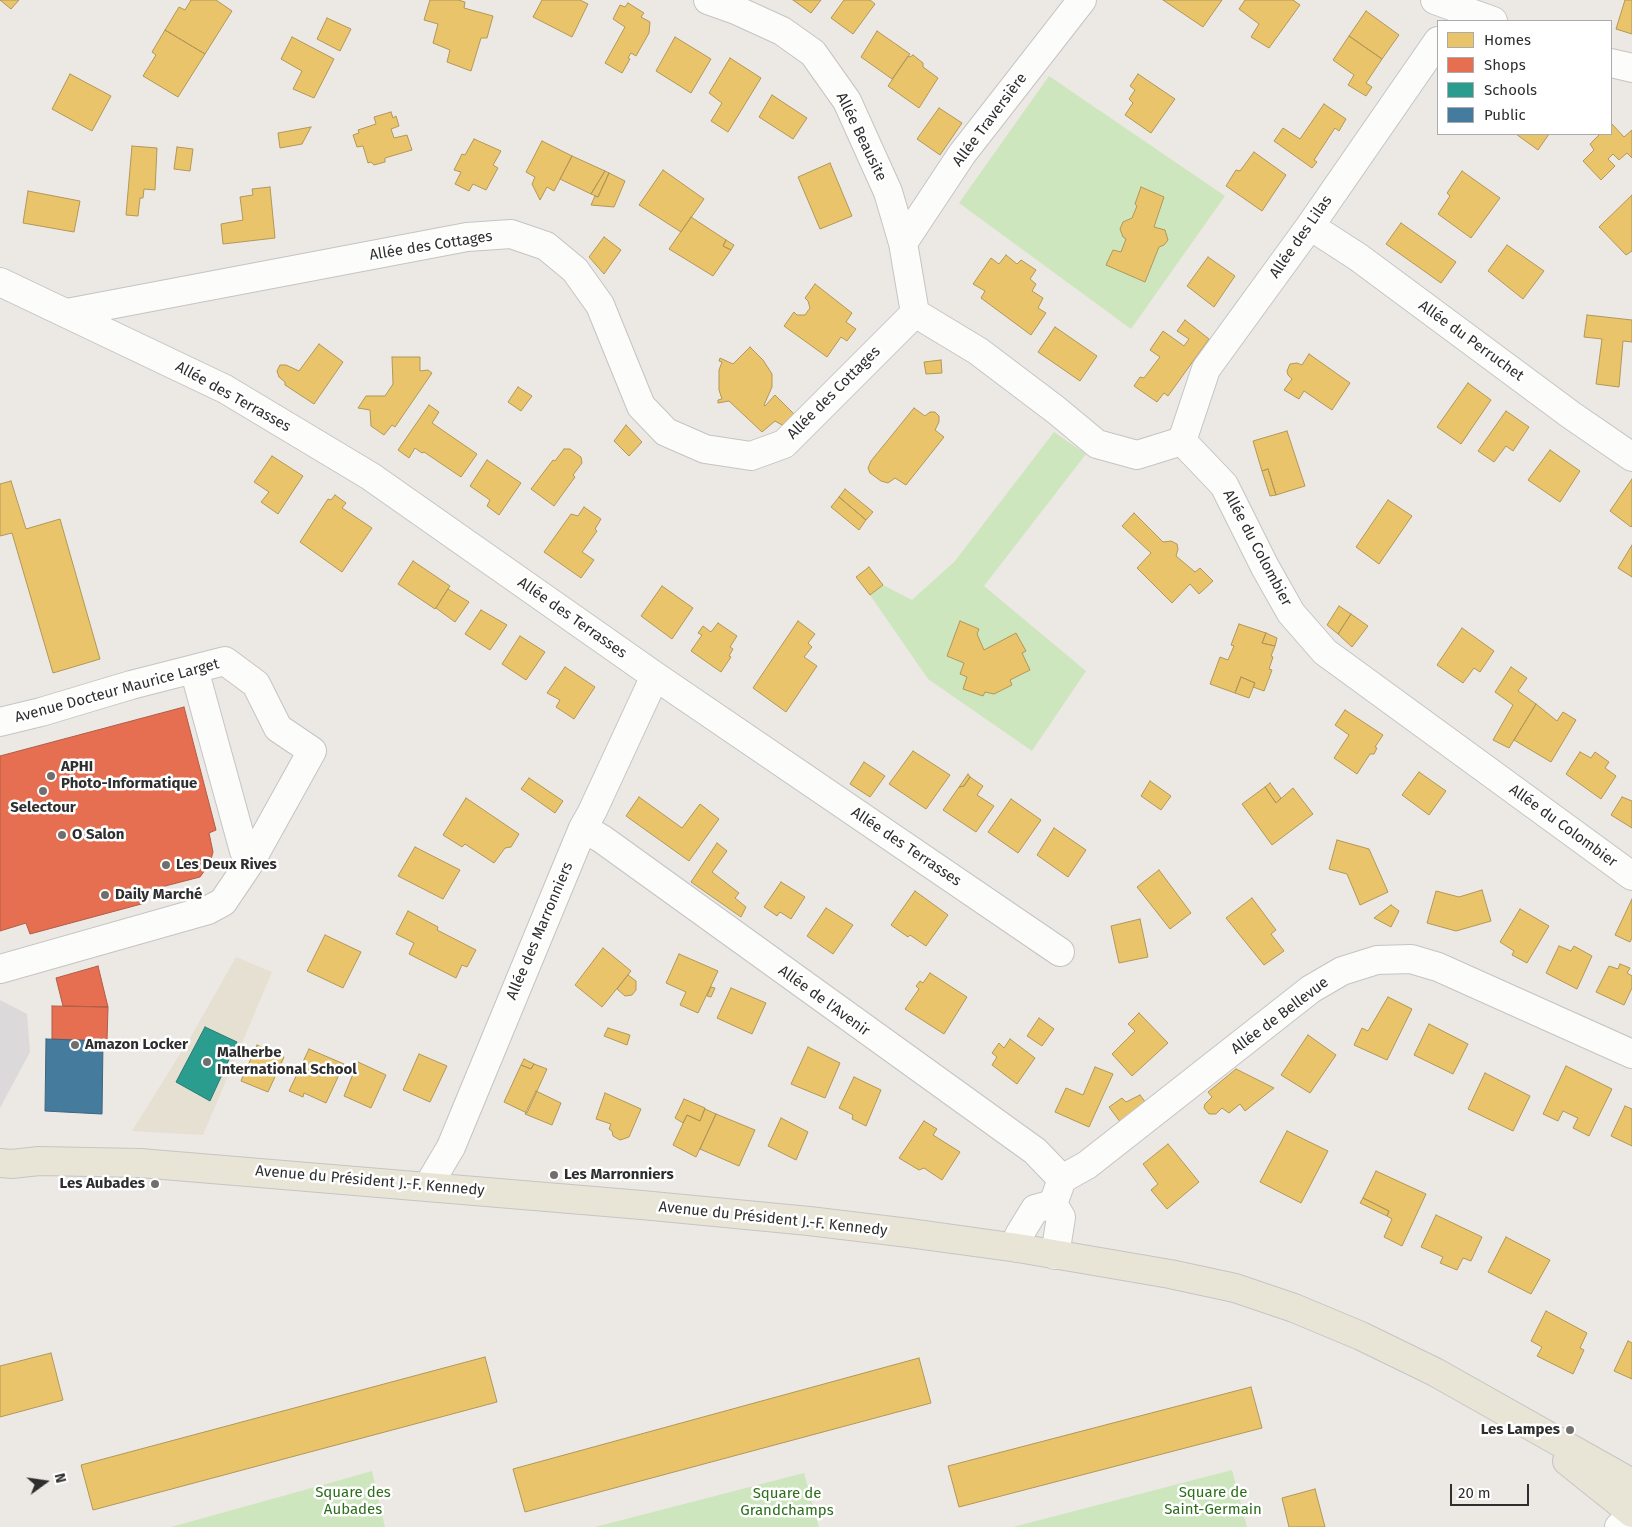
<!DOCTYPE html>
<html>
<head>
<meta charset="utf-8">
<style>
	body { margin:0 }
	#map { position:relative; width:1632px; height:1527px; overflow:hidden; background:#ece8e4; font-family:"Fira Sans",sans-serif }
	canvas { display:block }
	.legend { position:absolute; left:1437px; top:20px; width:175px; height:115px; box-sizing:border-box; background:#fff; border:1px solid #ababab; margin:0; padding:6px 9px; list-style:none; font-size:15px; color:#2e2e2e }
	.legend li { display:flex; align-items:center; gap:10px; height:25px }
	.legend b { width:25px; border:1px solid #ababab }
	.north { position:absolute; left:20px; top:1457px; width:50px; height:50px; -webkit-text-stroke:4px #fff; paint-order:stroke; rotate:76deg; font-size:14px; font-weight:700; line-height:20px; text-align:center; color:#2e2e2e }
	.north::after { content:''; display:block; margin:auto; width:18px; height:22px; background:#2e2e2e; clip-path:polygon(50% 0,100% 100%,50% 72%,0 100%) }
	.scale { position:absolute; left:1450px; top:1484px; width:79px; height:22px; box-sizing:border-box; border:2px solid #2e2e2e; border-top:0; padding-left:6px; font-size:15px; line-height:18px; white-space:nowrap; color:#2e2e2e; -webkit-text-stroke:4px #fff; paint-order:stroke }
</style>
</head>
<body>
<div id="map">
<canvas width="1632" height="1527"></canvas>
<ul class="legend">
<li><b style="height:14px;background:#e9c46a"></b>Homes</li>
<li><b style="height:14px;background:#e76f51"></b>Shops</li>
<li><b style="height:14px;background:#2a9d8f"></b>Schools</li>
<li><b style="height:14px;background:#457b9d"></b>Public</li>
</ul>
<div class="north">N</div>
<div class="scale">20 m</div>
</div>
<script>
const context = document.querySelector('canvas').getContext('2d');
context.lineJoin = 'round';
function fill(path, color) { context.fillStyle = color; context.fill(path, 'evenodd'); }
const toPath = rows => new Path2D(rows.map(r => 'M' + r).join(''));
function trace(path, color, width, dash) { context.strokeStyle = color; context.lineWidth = width; context.lineCap = dash ? 'butt' : 'round'; context.setLineDash(dash || []); context.stroke(path); }
function drawText(font, color, halo, rows, align = 'center') {
  context.font = font + ' "Fira Sans",sans-serif'; context.lineWidth = 5; context.setLineDash([]); context.textBaseline = 'middle'; context.strokeStyle = halo; context.fillStyle = color; for (const [text, x, y, turn = 0] of rows) {
    context.save(); context.translate(x, y); context.rotate((+turn || 0) * Math.PI / 180); context.textAlign = isNaN(turn) ? turn : align; if (halo) context.strokeText(text, 0, 0); context.fillText(text, 0, 0); context.restore();
  }
}
fill(toPath([
	[0,1000,27,1014,30,1052,0,1108]
]), '#dcd9db');
fill(toPath([
	[236,957,272,972,203,1135,132,1131,190,1038]
]), '#e6e0d3');
fill(toPath([
	[1049,76,1225,196,1131,329,959,203],
	[1054,432,1086,454,984,586,1086,671,1032,751,928,679,870,595,883,585,912,600,955,561],
	[1232,1470,1247,1527,1013,1527],
	[372,1471,385,1527,171,1527,344,1479],
	[804,1473,819,1527,595,1527]
]), '#cee6be');
const homes = toPath([
	[0,0,19,0,11,9,0,0],
	[191,0,216,0,232,11,205,54,165,30,179,7,185,10,191,0],
	[430,0,458,0,465,2,464,8,493,16,487,38,481,38,471,71,447,62,450,50,433,43,438,24,424,20,430,0],
	[542,0,580,0,588,4,572,37,533,17,542,0],
	[793,0,821,0,811,13,793,0],
	[844,0,870,0,875,4,853,34,831,18,844,0],
	[1163,0,1222,0,1203,27,1163,0],
	[1245,0,1293,0,1300,5,1269,48,1251,37,1259,24,1239,9,1245,0],
	[1625,0,1632,0,1632,34,1616,29,1625,0],
	[628,3,644,13,641,17,650,22,649,33,636,56,631,53,628,58,630,59,622,73,605,63,625,27,613,19,620,5,625,7,628,3],
	[1366,11,1399,35,1382,59,1349,36,1366,11],
	[327,18,351,29,340,51,317,39,327,18],
	[165,30,205,54,178,97,143,76,156,55,152,52,165,30],
	[877,31,910,54,892,79,861,57,877,31],
	[1349,36,1382,59,1366,83,1372,87,1366,96,1348,85,1354,75,1333,60,1349,36],
	[292,37,334,59,314,98,293,89,302,71,281,59,292,37],
	[675,37,711,59,691,93,656,71,675,37],
	[913,55,923,63,923,67,938,78,919,108,888,86,908,56,910,57,913,55],
	[730,58,761,78,728,132,711,121,722,103,709,93,730,58],
	[70,74,111,96,92,131,52,109,70,74],
	[1138,74,1175,99,1151,133,1125,115,1133,103,1129,99,1135,90,1130,86,1138,74],
	[772,95,807,118,793,139,759,117,772,95],
	[1324,104,1346,119,1339,131,1335,128,1314,160,1317,162,1312,168,1274,141,1283,128,1300,139,1324,104],
	[939,108,962,123,940,155,917,139,939,108],
	[391,112,393,118,396,116,399,126,391,129,394,138,407,135,412,150,385,158,385,162,374,165,371,162,368,163,363,146,357,147,353,135,359,133,358,130,376,124,374,117,391,112],
	[1611,123,1624,137,1632,130,1632,158,1627,153,1619,160,1613,154,1608,159,1615,166,1601,180,1583,161,1594,150,1590,144,1600,134,1611,134,1611,123],
	[311,127,302,144,280,148,278,133,311,127],
	[1516,134,1549,134,1538,150,1516,134],
	[474,139,501,151,493,165,498,168,486,190,473,184,469,191,455,184,461,172,454,170,462,154,465,155,474,139],
	[542,141,572,156,554,191,547,187,540,200,532,184,535,177,526,172,542,141],
	[132,146,157,148,155,190,144,189,143,198,140,198,138,216,126,215,132,146],
	[177,147,193,149,190,171,174,169,177,147],
	[1254,152,1286,175,1262,211,1226,186,1236,170,1240,171,1254,152],
	[572,156,605,171,591,194,560,179,572,156],
	[830,163,852,216,820,229,798,177,830,163],
	[663,170,704,199,681,232,639,205,663,170],
	[605,171,609,173,598,197,591,194,605,171],
	[1462,171,1500,198,1471,238,1438,214,1450,196,1447,193,1462,171],
	[609,173,625,181,614,207,591,205,595,196,598,197,609,173],
	[270,187,275,238,223,244,221,224,243,220,240,197,253,195,252,189,270,187],
	[1141,187,1164,197,1154,227,1165,230,1168,240,1164,245,1159,247,1145,282,1106,265,1113,250,1121,252,1126,239,1123,237,1120,229,1123,222,1132,218,1137,206,1135,204,1141,187],
	[28,191,80,201,74,232,23,223,28,191],
	[1632,195,1632,251,1626,255,1599,227,1632,195],
	[691,217,726,240,723,246,731,250,713,276,669,249,691,217],
	[1401,223,1456,262,1441,283,1386,244,1401,223],
	[604,237,621,250,604,274,589,257,604,237],
	[726,240,734,245,731,250,723,246,726,240],
	[1507,245,1544,271,1523,299,1488,271,1507,245],
	[1006,255,1017,264,1021,260,1036,270,1030,279,1036,284,1032,291,1043,298,1038,308,1046,313,1031,335,981,298,985,291,973,284,991,258,999,264,1006,255],
	[1208,257,1235,276,1214,307,1187,286,1208,257],
	[815,284,852,313,846,322,856,329,847,341,841,337,827,357,784,326,794,312,797,315,805,315,810,308,808,301,805,298,815,284],
	[1587,315,1632,320,1632,342,1623,341,1619,387,1596,384,1602,339,1584,337,1587,315],
	[1185,320,1209,339,1168,396,1164,393,1157,402,1134,386,1140,377,1144,378,1160,357,1150,350,1163,331,1184,346,1189,339,1177,331,1185,320],
	[1055,327,1097,356,1080,381,1038,352,1055,327],
	[319,344,343,362,314,404,285,385,285,382,279,377,277,371,280,365,286,365,299,371,319,344],
	[750,347,763,360,772,374,772,387,764,405,765,406,775,395,794,414,782,425,775,421,762,432,729,401,718,403,718,400,722,399,719,390,719,370,722,362,719,361,720,358,733,364,750,347],
	[1309,354,1350,383,1332,410,1304,391,1299,399,1284,390,1292,379,1288,375,1287,371,1290,364,1297,363,1302,365,1309,354],
	[392,357,420,357,420,371,428,370,432,373,395,427,392,425,384,435,371,426,370,410,358,408,366,396,385,396,393,384,392,357],
	[941,360,942,373,926,374,924,362,941,360],
	[1468,383,1491,400,1461,444,1437,427,1468,383],
	[518,387,532,396,521,411,508,402,518,387],
	[429,405,439,412,432,423,477,454,461,477,424,452,422,453,415,448,409,458,398,450,429,405],
	[914,408,925,416,930,412,935,412,939,416,939,422,935,430,944,437,906,485,895,478,888,483,881,481,870,473,868,468,871,461,914,408],
	[1506,411,1529,427,1513,451,1506,446,1494,462,1478,451,1506,411],
	[626,425,642,442,629,456,614,441,626,425],
	[1287,431,1305,486,1276,495,1268,469,1262,471,1253,441,1287,431],
	[564,449,570,449,581,457,582,463,573,475,575,477,554,506,531,489,553,460,555,461,564,449],
	[1550,450,1580,471,1560,502,1528,480,1550,450],
	[272,456,303,476,278,514,261,502,269,492,254,482,272,456],
	[487,460,521,483,499,515,487,506,490,500,470,486,487,460],
	[1268,469,1276,495,1270,496,1262,471,1268,469],
	[1632,479,1632,526,1631,527,1610,511,1632,479],
	[11,481,26,529,60,519,100,659,53,673,12,533,0,536,0,484,11,481],
	[845,489,873,512,866,520,839,497,845,489],
	[335,495,346,503,342,508,372,528,342,572,300,542,328,499,331,500,335,495],
	[839,497,866,520,859,530,831,507,839,497],
	[1388,500,1412,516,1379,564,1356,547,1388,500],
	[584,507,601,519,595,529,597,531,582,552,594,560,581,578,544,552,571,514,578,516,584,507],
	[1134,513,1163,542,1171,541,1177,544,1178,549,1176,556,1195,572,1200,568,1213,581,1199,594,1190,584,1172,603,1137,568,1151,553,1122,526,1134,513],
	[1632,545,1632,577,1618,568,1632,545],
	[413,561,450,586,435,609,398,584,413,561],
	[869,567,883,585,870,595,856,577,869,567],
	[662,586,693,608,672,639,641,616,662,586],
	[448,589,469,602,455,622,436,608,448,589],
	[1339,606,1351,614,1338,634,1327,625,1339,606],
	[481,610,507,625,490,650,465,634,481,610],
	[1351,614,1368,626,1352,647,1338,634,1351,614],
	[798,621,815,634,808,643,812,647,804,657,817,666,786,712,753,688,798,621],
	[960,621,979,629,977,634,984,650,1016,633,1026,651,1022,653,1030,670,1010,680,1012,685,994,694,985,692,983,696,963,689,967,677,960,674,964,663,947,656,960,621],
	[718,623,737,636,730,647,733,649,729,656,731,657,721,672,691,651,702,635,698,633,703,626,711,632,718,623],
	[1239,624,1266,633,1262,643,1275,646,1271,656,1273,657,1269,669,1272,670,1264,691,1253,687,1255,683,1241,677,1235,693,1210,684,1220,657,1228,660,1234,646,1231,645,1239,624],
	[1462,628,1494,651,1480,672,1474,668,1463,683,1437,665,1462,628],
	[1266,633,1277,638,1275,646,1262,643,1266,633],
	[520,636,545,652,526,680,502,664,520,636],
	[565,667,595,687,574,719,556,707,560,700,547,693,565,667],
	[1511,667,1527,678,1518,691,1536,704,1509,748,1493,740,1513,705,1495,692,1511,667],
	[1241,677,1255,683,1249,698,1235,693,1241,677],
	[1536,704,1557,721,1563,712,1576,720,1551,762,1514,740,1536,704],
	[1345,710,1383,735,1375,747,1377,748,1374,754,1370,754,1357,774,1334,758,1349,735,1335,725,1345,710],
	[913,751,950,775,926,809,889,784,913,751],
	[1580,752,1591,758,1595,752,1609,762,1605,768,1616,776,1601,799,1566,774,1580,752],
	[864,762,885,776,870,797,850,784,864,762],
	[1419,772,1446,791,1429,815,1402,795,1419,772],
	[968,774,970,777,964,786,959,787,968,774],
	[970,777,983,786,977,795,994,806,976,832,943,810,959,787,964,786,970,777],
	[529,778,563,801,555,813,521,789,529,778],
	[1150,781,1171,796,1161,810,1141,796,1150,781],
	[1270,783,1281,798,1276,803,1265,787,1270,783],
	[1265,787,1276,803,1293,788,1313,814,1272,845,1242,804,1265,787],
	[639,797,682,828,700,804,719,819,689,861,626,816,639,797],
	[1622,797,1632,801,1632,828,1611,815,1622,797],
	[466,798,519,834,511,847,505,848,494,863,465,844,462,847,443,835,466,798],
	[1011,799,1041,820,1018,853,988,832,1011,799],
	[1054,828,1086,850,1068,877,1037,855,1054,828],
	[1337,840,1369,849,1388,892,1360,905,1347,874,1329,869,1337,840],
	[717,843,727,851,712,872,739,893,735,898,746,907,741,917,691,882,717,843],
	[415,847,460,870,443,899,398,876,415,847],
	[1159,870,1191,913,1170,929,1137,887,1159,870],
	[781,882,805,897,791,919,780,912,777,916,764,907,781,882],
	[1482,890,1491,921,1456,931,1427,923,1436,891,1459,897,1482,890],
	[915,891,948,915,926,946,910,935,908,937,891,925,915,891],
	[1252,898,1276,930,1271,934,1284,951,1264,965,1226,918,1252,898],
	[1632,899,1632,938,1630,942,1615,935,1632,899],
	[1391,905,1399,911,1391,927,1374,918,1391,905],
	[826,908,853,925,833,954,807,936,826,908],
	[1520,909,1549,926,1527,963,1512,955,1514,951,1500,942,1520,909],
	[408,911,438,927,437,930,476,950,467,967,462,965,456,978,409,954,414,943,396,934,408,911],
	[1140,919,1148,957,1119,963,1111,926,1140,919],
	[325,935,361,952,343,988,307,971,325,935],
	[1559,946,1571,951,1574,946,1592,956,1577,989,1546,973,1559,946],
	[603,948,631,971,602,1007,575,985,603,948],
	[679,954,718,971,698,1013,680,1005,686,992,666,983,679,954],
	[1620,964,1630,968,1627,973,1632,976,1632,988,1624,1005,1596,992,1609,966,1618,969,1620,964],
	[930,973,967,997,944,1034,905,1009,919,989,916,986,920,981,923,983,930,973],
	[628,975,636,981,636,990,632,995,625,996,617,989,628,975],
	[711,987,715,988,711,997,707,996,711,987],
	[731,988,766,1003,752,1034,717,1018,731,988],
	[1388,997,1412,1009,1387,1060,1354,1045,1362,1028,1368,1031,1388,997],
	[1139,1013,1168,1043,1132,1076,1112,1054,1135,1031,1128,1024,1139,1013],
	[1039,1018,1054,1029,1042,1046,1027,1036,1039,1018],
	[1429,1024,1468,1044,1453,1074,1414,1055,1429,1024],
	[608,1028,630,1035,627,1045,604,1036,608,1028],
	[1308,1035,1336,1055,1310,1093,1281,1075,1308,1035],
	[1010,1039,1035,1058,1017,1084,992,1065,997,1057,992,1053,999,1043,1004,1048,1010,1039],
	[257,1045,284,1057,268,1092,241,1081,257,1045],
	[808,1047,840,1063,825,1098,791,1084,808,1047],
	[309,1049,344,1064,326,1103,304,1093,303,1097,289,1091,309,1049],
	[419,1054,447,1066,430,1102,403,1090,419,1054],
	[524,1059,534,1064,531,1069,521,1065,524,1059],
	[358,1062,386,1075,371,1108,344,1096,358,1062],
	[534,1064,547,1069,527,1113,504,1102,521,1065,531,1069,534,1064],
	[1566,1066,1612,1089,1589,1136,1573,1128,1578,1118,1563,1111,1558,1121,1543,1114,1566,1066],
	[1095,1067,1113,1074,1089,1127,1055,1112,1066,1088,1083,1095,1095,1067],
	[1236,1069,1274,1088,1245,1111,1240,1104,1229,1113,1222,1108,1216,1114,1209,1114,1204,1108,1205,1104,1212,1097,1208,1092,1236,1069],
	[1485,1073,1530,1096,1513,1131,1468,1109,1485,1073],
	[854,1077,881,1090,866,1126,852,1119,853,1115,839,1108,854,1077],
	[536,1091,561,1103,552,1125,525,1114,536,1091],
	[605,1093,641,1109,629,1137,620,1140,613,1136,612,1131,609,1129,611,1124,596,1119,605,1093],
	[1140,1095,1146,1103,1121,1123,1109,1107,1122,1098,1126,1102,1140,1095],
	[684,1099,705,1108,700,1121,687,1115,683,1123,675,1118,684,1099],
	[1625,1106,1632,1109,1632,1146,1611,1136,1625,1106],
	[705,1109,716,1114,696,1157,673,1145,687,1115,700,1121,705,1109],
	[716,1114,755,1130,739,1166,700,1149,716,1114],
	[781,1118,808,1132,796,1160,768,1146,781,1118],
	[924,1121,937,1129,933,1135,960,1152,942,1180,924,1168,919,1170,899,1158,924,1121],
	[1287,1131,1328,1151,1301,1203,1260,1182,1287,1131],
	[1168,1144,1199,1182,1167,1209,1151,1190,1158,1184,1143,1164,1168,1144],
	[1376,1171,1426,1194,1402,1246,1384,1237,1392,1219,1387,1216,1389,1211,1363,1198,1376,1171],
	[1363,1198,1389,1211,1387,1216,1360,1203,1363,1198],
	[1436,1215,1482,1237,1471,1261,1463,1258,1457,1270,1440,1263,1443,1257,1421,1247,1436,1215],
	[1506,1237,1550,1260,1531,1294,1488,1272,1506,1237],
	[1546,1311,1587,1333,1580,1348,1584,1350,1573,1374,1537,1356,1542,1347,1531,1341,1546,1311],
	[1628,1341,1632,1343,1632,1379,1614,1371,1628,1341],
	[51,1353,63,1400,0,1417,0,1366,51,1353],
	[485,1357,497,1402,93,1510,81,1465,485,1357],
	[919,1358,931,1403,525,1512,513,1469,919,1358],
	[1251,1387,1262,1428,959,1507,948,1466,1251,1387],
	[1315,1489,1325,1527,1289,1527,1282,1498,1315,1489]
]);
fill(homes, '#e9c46a');
trace(homes, '#b19758', 1);
const shops = toPath([
	[184,707,216,830,209,833,213,852,210,863,200,877,142,892,145,903,30,934,26,923,0,931,0,756,184,707],
	[98,966,108,1007,63,1006,56,978,98,966],
	[52,1006,108,1007,107,1041,52,1039,52,1006]
]);
fill(shops, '#e76f51');
trace(shops, '#b05c46', 1);
const schools = toPath([
	[205,1027,237,1042,210,1101,176,1082,205,1027]
]);
fill(schools, '#2a9d8f');
trace(schools, '#2b7c72', 1);
const public = toPath([
	[46,1039,103,1041,102,1114,45,1111,46,1039]
]);
fill(public, '#457b9d');
trace(public, '#3e647c', 1);
const minor = toPath([
	[708,0,736,10,782,31,813,53,847,101,888,192,903,243,915,313],
	[1435,0,1493,21],
	[1611,63,1632,68],
	[1310,226,1358,257,1571,415,1632,457],
	[903,243,962,154,1082,0],
	[0,282,225,389,370,476,655,676,1060,952],
	[67,313,467,237,511,234,546,246,575,270,600,305,641,406,666,432,705,449,751,456,784,444,915,313],
	[915,313,978,351,1056,410,1097,444,1137,455,1182,441,1224,485,1265,567,1291,613,1325,652,1632,876],
	[1182,441,1206,369,1310,226,1438,41],
	[194,669,244,851,252,859],
	[0,722,41,712,131,685,225,661,256,684,278,728,312,751,252,859,223,902,208,910,0,969],
	[583,828,602,839,1035,1151,1062,1179],
	[428,1186,451,1147,583,828,592,812,655,676],
	[1053,1204,1062,1179,1087,1165,1311,989,1342,971,1377,960,1411,959,1438,967,1632,1054],
	[1018,1248,1019,1235,1035,1209,1053,1204,1061,1217,1055,1255],
	[1619,1527,1632,1513]
]);
const major = toPath([
	[0,1163,12,1164,39,1161,140,1163,642,1205,809,1221,909,1233,1018,1248,1170,1274,1235,1288,1294,1308,1361,1336,1435,1372,1632,1483],
	[1567,1461,1632,1513]
]);
trace(minor, '#c5c4c5', 30);
trace(major, '#c6c5c4', 30);
trace(minor, '#fcfcfb', 28);
trace(major, '#e8e4d6', 28);
for (const [x, y, r, color] of [
	[51,776,5,"#706f6e"],
	[43,791,5,"#706f6e"],
	[62,835,5,"#706f6e"],
	[166,865,5,"#706f6e"],
	[105,895,5,"#706f6e"],
	[75,1045,5,"#706f6e"],
	[207,1062,5,"#706f6e"],
	[554,1175,5,"#706f6e"],
	[155,1184,5,"#706f6e"],
	[1570,1430,5,"#706f6e"]
]) { const dot = new Path2D(); dot.arc(x, y, r, 0, 2 * Math.PI); context.fillStyle = color; context.fill(dot); trace(dot, '#fff', 2); }
drawText('15px', '#2e2e2e', '#fff', [
	["Allée Traversière",990,120,-53],
	["Allée Beausite",861,137,64],
	["Allée des Lilas",1301,237,-55],
	["Allée des Cottages",431,246,-9],
	["Allée du Perruchet",1471,341,36],
	["Allée des Cottages",834,393,-45],
	["Allée des Terrasses",233,397,29],
	["Allée du Colombier",1257,548,62],
	["Allée des Terrasses",572,618,35],
	["Avenue Docteur Maurice Larget",117,691,-15],
	["Allée du Colombier",1563,826,36],
	["Allée des Terrasses",906,847,34],
	["Allée des Marronniers",540,931,-67],
	["Allée de l'Avenir",824,1001,36],
	["Allée de Bellevue",1280,1016,-37],
	["Avenue du Président J.-F. Kennedy",370,1181,5],
	["Avenue du Président J.-F. Kennedy",773,1219,6]
]);
drawText('bold 15px', '#2e2e2e', '#fff', [
	["APHI",61,767],
	["Photo-Informatique",61,784],
	["Selectour",43,808,"center"],
	["O Salon",72,835],
	["Les Deux Rives",176,865],
	["Daily Marché",115,895],
	["Amazon Locker",85,1045],
	["Malherbe",217,1053],
	["International School",217,1070],
	["Les Marronniers",564,1175],
	["Les Aubades",145,1184,"right"],
	["Les Lampes",1560,1430,"right"]
], 'left');
drawText('15px', '#2c6e1b', '#fff', [
	["Square des",353,1493],
	["Aubades",353,1510],
	["Square de",1213,1493],
	["Saint-Germain",1213,1510],
	["Square de",787,1494],
	["Grandchamps",787,1511]
]);
</script>
</body>
</html>
